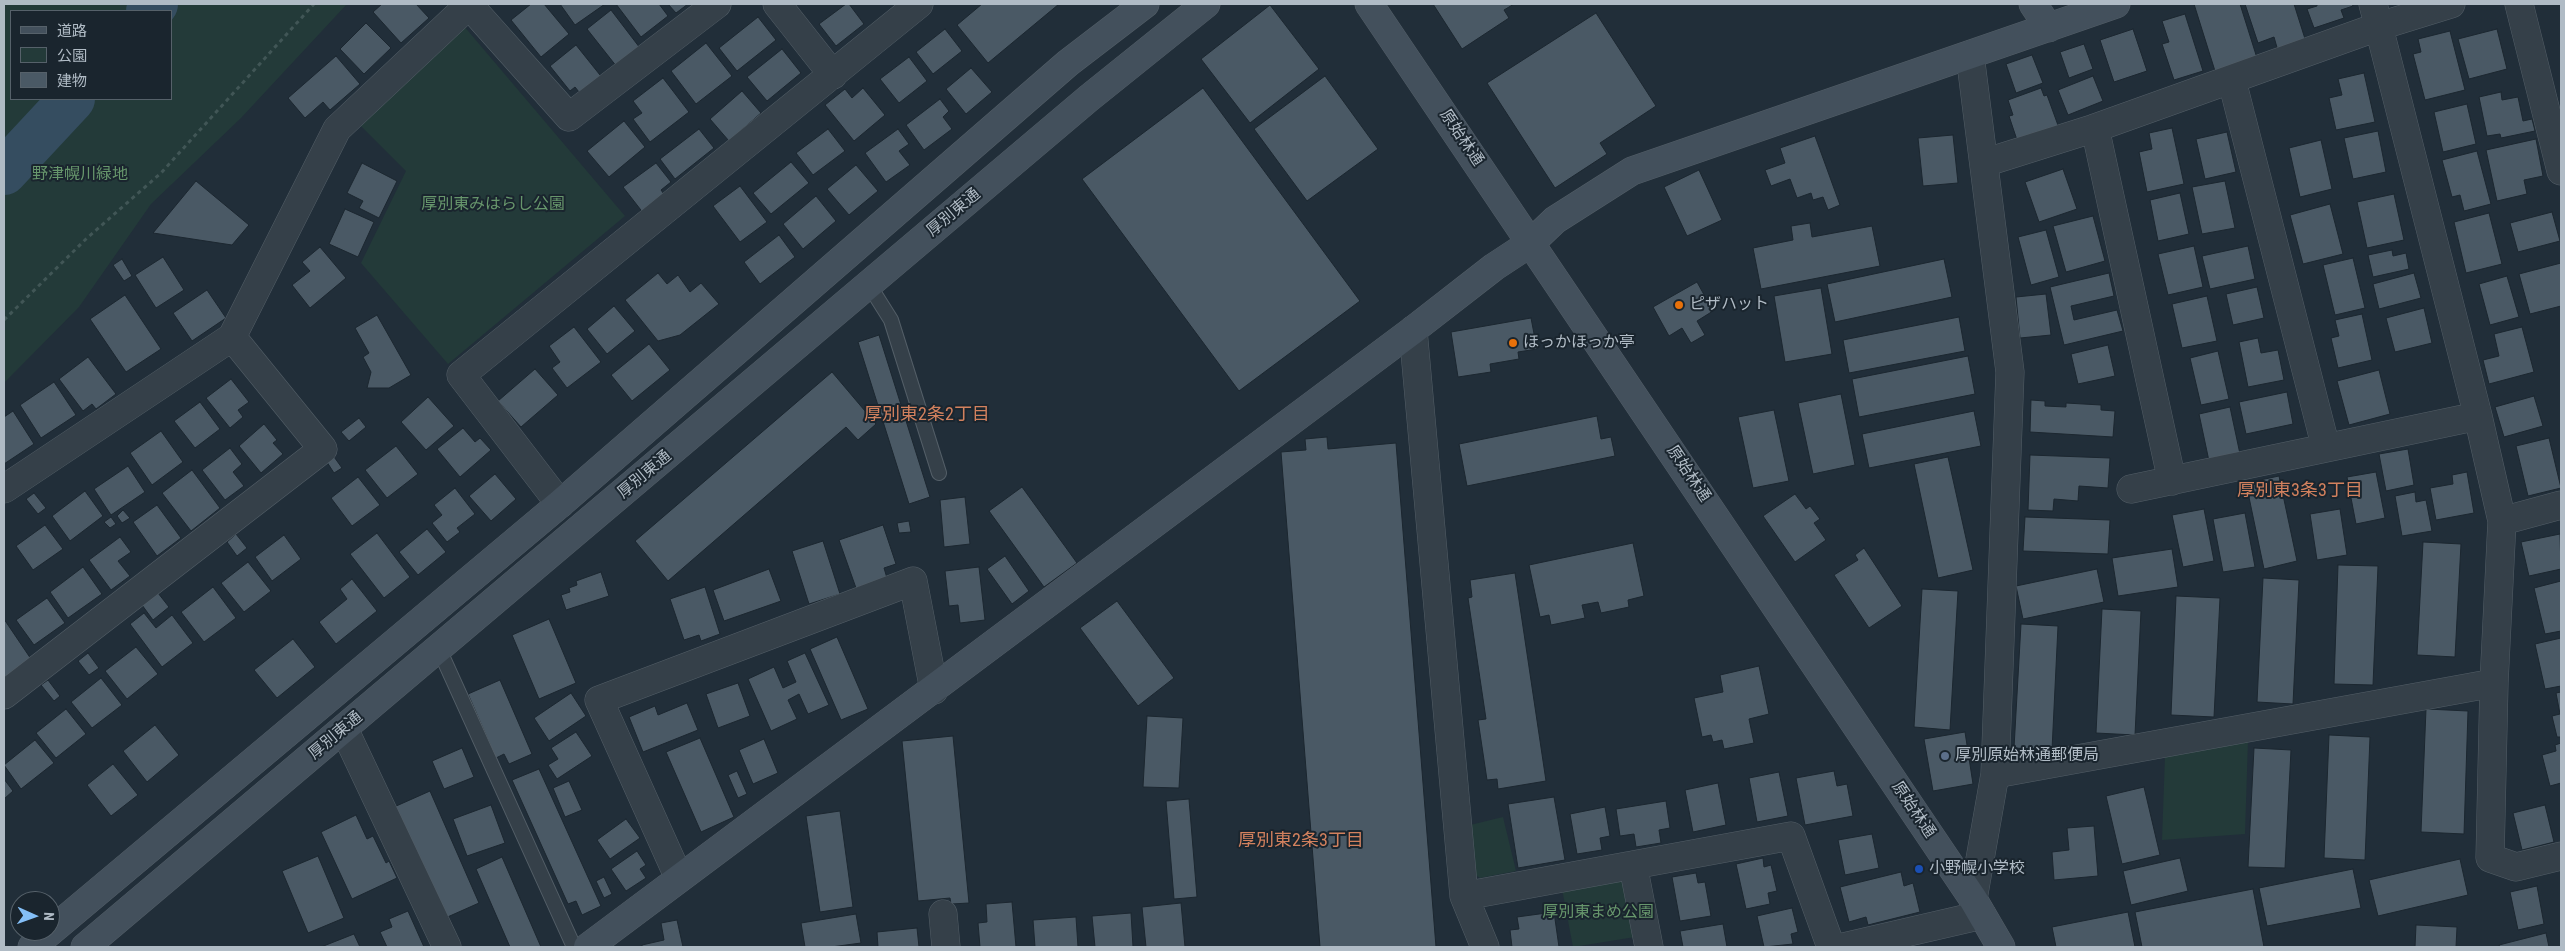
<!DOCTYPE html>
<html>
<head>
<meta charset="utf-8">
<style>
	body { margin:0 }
	#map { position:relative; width:2565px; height:951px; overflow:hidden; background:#212e39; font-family:"Roboto Condensed","Noto Sans JP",sans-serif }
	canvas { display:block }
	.frame { position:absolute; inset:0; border:5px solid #b0bbc5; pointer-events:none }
	.legend { position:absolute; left:10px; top:10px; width:162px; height:90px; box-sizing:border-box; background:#1a252e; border:1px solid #56616a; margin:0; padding:6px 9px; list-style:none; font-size:15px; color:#b0bbc5 }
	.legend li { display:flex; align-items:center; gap:10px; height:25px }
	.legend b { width:25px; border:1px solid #56616a }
	.north { position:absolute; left:10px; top:891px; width:50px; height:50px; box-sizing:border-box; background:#1a252e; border:1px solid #56616a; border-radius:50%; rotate:92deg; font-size:14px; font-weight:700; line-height:20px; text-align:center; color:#b0bbc5 }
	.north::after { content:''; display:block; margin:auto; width:18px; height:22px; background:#84bff7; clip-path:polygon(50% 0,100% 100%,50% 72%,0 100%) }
</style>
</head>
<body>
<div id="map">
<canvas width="2565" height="951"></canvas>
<div class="frame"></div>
<ul class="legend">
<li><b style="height:6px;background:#43505c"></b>道路</li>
<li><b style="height:14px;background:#233a39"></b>公園</li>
<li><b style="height:14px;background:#4a5965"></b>建物</li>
</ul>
<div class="north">N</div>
</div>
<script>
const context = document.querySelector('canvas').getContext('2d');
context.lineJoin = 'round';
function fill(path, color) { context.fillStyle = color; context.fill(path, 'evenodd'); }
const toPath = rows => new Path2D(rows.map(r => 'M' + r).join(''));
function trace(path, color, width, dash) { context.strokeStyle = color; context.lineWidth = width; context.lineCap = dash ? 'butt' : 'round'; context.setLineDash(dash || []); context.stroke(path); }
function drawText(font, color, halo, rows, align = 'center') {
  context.font = font + ' "Roboto Condensed","Noto Sans JP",sans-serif'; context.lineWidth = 4; context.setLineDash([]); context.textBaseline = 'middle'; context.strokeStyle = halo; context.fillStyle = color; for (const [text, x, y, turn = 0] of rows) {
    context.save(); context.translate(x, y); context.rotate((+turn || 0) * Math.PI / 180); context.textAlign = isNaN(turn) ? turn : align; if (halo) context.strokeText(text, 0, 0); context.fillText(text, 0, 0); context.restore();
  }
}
fill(toPath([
	[4,4,347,4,241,118,151,204,79,307,4,383],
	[11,11,171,11,171,99,11,99],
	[463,25,625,216,448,364,361,263,406,171,356,121],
	[2248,740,2245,834,2162,840,2165,756],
	[1503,817,1516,871,1480,878,1470,871,1466,826],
	[1626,878,1635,937,1573,947,1562,889]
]), '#233a39');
trace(toPath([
	[149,11,155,4],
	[4,172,72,99]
]), '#354d60', 46);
const building = toPath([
	[382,4,416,4,429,18,401,43,373,12,382,4],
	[531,4,544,4,569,34,541,57,511,20,531,4],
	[560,4,605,4,575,25,560,4],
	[616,4,659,4,668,16,641,37,616,4],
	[668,4,688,4,676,13,668,4],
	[846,4,849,4,864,24,836,46,819,24,846,4],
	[982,4,1059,4,988,63,957,25,982,4],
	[1433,4,1514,4,1504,10,1509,18,1462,49,1433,4],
	[2194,4,2240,4,2257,58,2215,71,2194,4],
	[2245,4,2294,4,2306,42,2278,51,2274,37,2258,43,2245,4],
	[2317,4,2352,4,2353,6,2341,10,2344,18,2314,28,2307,9,2317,6,2317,4],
	[1270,5,1319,69,1250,123,1201,59,1270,5],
	[611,10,640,48,617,67,587,29,611,10],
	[1596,13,1656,106,1600,143,1607,154,1555,188,1487,83,1596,13],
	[2185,14,2203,71,2174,80,2162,44,2169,42,2162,21,2185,14],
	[758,17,776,40,737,71,719,48,758,17],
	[366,23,391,48,364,74,340,49,366,23],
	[945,29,962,51,933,74,916,52,945,29],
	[2133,29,2147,71,2114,82,2100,40,2133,29],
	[2497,29,2507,69,2469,79,2458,39,2497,29],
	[2450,31,2465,90,2425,100,2413,54,2421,52,2418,39,2450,31],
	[706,43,732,76,696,104,671,71,706,43],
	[2084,44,2093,69,2069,78,2060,52,2084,44],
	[576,45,604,80,583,97,575,87,570,91,550,66,576,45],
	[782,49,801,73,767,101,747,77,782,49],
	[2032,55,2043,83,2016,93,2006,64,2032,55],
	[336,56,360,84,330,110,323,102,305,118,288,98,336,56],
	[909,57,927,81,899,103,880,79,909,57],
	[971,68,992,92,966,114,946,89,971,68],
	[2364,73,2375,122,2336,130,2329,98,2342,95,2338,79,2364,73],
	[1325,76,1378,149,1307,201,1254,129,1325,76],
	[2093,76,2103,101,2068,115,2058,90,2093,76],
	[663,78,689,112,650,142,633,119,642,113,633,101,663,78],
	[863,88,885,115,854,141,825,105,845,89,852,98,863,88],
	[1203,88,1360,301,1239,391,1082,179,1203,88],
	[2041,88,2044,96,2047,95,2059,128,2018,143,2009,116,2013,115,2008,100,2041,88],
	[742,91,761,113,729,141,710,119,742,91],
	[2501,92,2502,100,2518,97,2523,121,2532,119,2535,131,2501,138,2500,134,2487,136,2479,97,2501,92],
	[940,99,949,111,943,117,952,129,924,150,906,125,940,99],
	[2467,104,2476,144,2443,152,2434,112,2467,104],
	[624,121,645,147,609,177,587,151,624,121],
	[2172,128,2184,184,2147,192,2139,152,2152,149,2149,133,2172,128],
	[699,129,714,148,675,179,660,159,699,129],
	[828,129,845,151,813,175,796,153,828,129],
	[898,129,909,144,899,151,910,165,886,182,865,153,898,129],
	[2378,131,2386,172,2353,179,2344,138,2378,131],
	[2227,132,2236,172,2205,179,2196,139,2227,132],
	[1953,135,1958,183,1923,186,1918,138,1953,135],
	[1815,136,1840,205,1828,210,1823,197,1813,200,1811,193,1797,198,1790,179,1771,186,1765,170,1785,163,1780,148,1815,136],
	[2536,139,2543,176,2524,180,2527,194,2497,201,2486,150,2536,139],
	[2321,140,2332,189,2300,197,2289,148,2321,140],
	[2477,151,2491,204,2464,211,2460,195,2452,197,2442,160,2477,151],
	[791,162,809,183,771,214,753,193,791,162],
	[362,163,397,181,379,218,359,208,363,201,347,193,362,163],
	[656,163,671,182,661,190,666,197,644,214,623,187,656,163],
	[856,165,878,191,849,215,827,189,856,165],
	[2063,169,2077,209,2039,222,2025,182,2063,169],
	[1699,170,1722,220,1687,236,1664,187,1699,170],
	[196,181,249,225,232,245,153,233,196,181],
	[2225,181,2235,228,2202,234,2192,187,2225,181],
	[740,186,767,222,740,242,713,206,740,186],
	[2180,193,2189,234,2158,241,2150,200,2180,193],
	[2394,194,2404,240,2367,248,2357,202,2394,194],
	[816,196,836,221,803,249,783,224,816,196],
	[2330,204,2343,254,2303,264,2290,215,2330,204],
	[345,209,374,222,358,257,329,244,345,209],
	[2552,212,2560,241,2518,252,2510,223,2552,212],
	[2489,213,2502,264,2466,273,2454,222,2489,213],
	[2093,216,2105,261,2066,272,2053,226,2093,216],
	[1810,223,1812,237,1872,226,1880,266,1761,289,1753,248,1793,240,1791,226,1810,223],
	[2046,230,2059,277,2031,285,2018,237,2046,230],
	[779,235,795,257,760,284,744,262,779,235],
	[2194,246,2203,287,2168,295,2158,254,2194,246],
	[2248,246,2255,279,2210,289,2202,256,2248,246],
	[320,247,346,278,310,308,292,285,310,271,302,262,320,247],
	[2392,250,2393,256,2406,253,2409,269,2373,277,2368,255,2392,250],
	[163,257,184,290,156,308,135,275,163,257],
	[2353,258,2365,308,2335,315,2323,265,2353,258],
	[122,259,132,276,124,281,113,265,122,259],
	[1944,259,1952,297,1835,322,1827,284,1944,259],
	[2561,263,2561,306,2530,314,2519,274,2561,263],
	[658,273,667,284,678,275,690,292,701,283,719,304,680,335,658,341,625,300,658,273],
	[2109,273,2114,296,2071,306,2074,320,2117,310,2123,331,2064,345,2050,287,2109,273],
	[2414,273,2421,298,2379,309,2373,284,2414,273],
	[2507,276,2519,317,2490,325,2479,284,2507,276],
	[1697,282,1713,311,1697,321,1705,335,1691,343,1682,328,1669,336,1653,307,1697,282],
	[2257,287,2264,318,2233,325,2226,294,2257,287],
	[1821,288,1832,354,1785,362,1774,296,1821,288],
	[207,290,226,318,192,341,173,313,207,290],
	[2046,294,2051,335,2020,338,2016,297,2046,294],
	[125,295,161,349,126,372,90,319,125,295],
	[2207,296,2217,341,2182,348,2172,304,2207,296],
	[614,306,635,331,607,354,587,329,614,306],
	[2424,308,2432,343,2395,352,2386,318,2424,308],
	[2362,314,2372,360,2338,368,2331,338,2339,336,2335,320,2362,314],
	[377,315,411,375,389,388,367,388,371,372,363,357,369,353,355,328,377,315],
	[1959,317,1965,351,1849,373,1843,340,1959,317],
	[1531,318,1537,349,1518,352,1519,359,1490,364,1491,372,1458,377,1451,332,1531,318],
	[574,327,601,362,567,388,552,368,560,362,549,346,574,327],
	[2522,327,2534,372,2489,384,2483,360,2499,356,2494,334,2522,327],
	[879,335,930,497,909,504,858,342,879,335],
	[2258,338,2261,353,2278,350,2284,380,2248,387,2239,342,2258,338],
	[649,344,670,370,632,401,611,375,649,344],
	[2108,345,2115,376,2078,384,2071,354,2108,345],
	[2218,351,2229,399,2201,405,2190,358,2218,351],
	[1968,356,1975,394,1859,417,1852,379,1968,356],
	[88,357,116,394,96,409,92,404,83,411,59,379,88,357],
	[535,369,558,395,521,427,498,401,535,369],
	[2379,370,2390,414,2349,425,2337,381,2379,370],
	[832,372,876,424,858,440,846,427,668,581,635,541,832,372],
	[231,379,249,402,238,410,243,417,230,428,206,398,231,379],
	[54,382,76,415,41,438,20,405,54,382],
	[2287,392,2293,424,2246,434,2239,402,2287,392],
	[1841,394,1855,465,1813,474,1798,403,1841,394],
	[2534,396,2543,426,2504,437,2495,407,2534,396],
	[428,397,454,426,426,450,401,422,428,397],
	[2031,400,2045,401,2045,406,2066,407,2066,403,2101,405,2101,410,2115,411,2113,437,2030,432,2031,400],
	[200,402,220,429,195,448,174,421,200,402],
	[2230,407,2240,454,2209,461,2199,414,2230,407],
	[1774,410,1789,481,1753,488,1738,417,1774,410],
	[13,411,34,444,4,464,4,417,13,411],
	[1974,411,1981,446,1869,468,1862,434,1974,411],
	[1597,416,1601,439,1611,437,1615,456,1467,486,1459,444,1597,416],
	[359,418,366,427,349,441,341,432,359,418],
	[264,424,277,440,273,443,283,454,261,473,239,446,264,424],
	[463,428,475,442,480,438,491,450,460,477,437,449,463,428],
	[161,431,183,462,152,485,130,453,161,431],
	[1327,437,1328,449,1396,443,1436,947,1320,947,1281,452,1306,450,1305,439,1327,437],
	[2549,438,2561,488,2528,496,2516,446,2549,438],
	[396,446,418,474,387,498,365,470,396,446],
	[230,448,242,464,233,472,244,486,225,500,202,470,230,448],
	[2408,449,2414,485,2386,491,2379,454,2408,449],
	[332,454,342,468,334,473,325,459,332,454],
	[2030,455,2110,458,2108,488,2079,486,2078,501,2054,499,2053,511,2028,510,2030,455],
	[1948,457,1973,570,1938,578,1914,464,1948,457],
	[128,466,145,492,111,515,94,489,128,466],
	[192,470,220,508,191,531,162,493,192,470],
	[2376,472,2385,518,2356,524,2347,477,2376,472],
	[2467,472,2474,513,2436,520,2430,488,2453,484,2452,475,2467,472],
	[495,474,516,499,491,521,469,496,495,474],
	[2279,476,2297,561,2264,569,2246,483,2279,476],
	[358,477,380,505,352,526,331,498,358,477],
	[1022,487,1077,563,1044,587,989,511,1022,487],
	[455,488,475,514,457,528,460,532,447,542,432,523,442,515,434,505,455,488],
	[85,491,103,516,70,541,52,516,85,491],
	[2415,492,2416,502,2426,500,2432,531,2402,536,2395,496,2415,492],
	[34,493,46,508,38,514,26,499,34,493],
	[1795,494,1806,509,1810,506,1820,519,1814,523,1826,540,1795,562,1763,516,1795,494],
	[965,497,970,544,944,547,940,500,965,497],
	[157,505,181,538,157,556,133,522,157,505],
	[2204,509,2214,561,2183,567,2172,515,2204,509],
	[2340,509,2347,555,2317,560,2310,514,2340,509],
	[123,510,130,518,122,523,117,516,123,510],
	[2245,513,2255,567,2223,572,2213,519,2245,513],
	[111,517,116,524,110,528,104,522,111,517],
	[2025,517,2110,520,2108,554,2023,551,2025,517],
	[909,521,911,532,899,533,897,523,909,521],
	[45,525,63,549,33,570,16,546,45,525],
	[883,525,896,564,884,568,887,578,856,588,839,540,883,525],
	[427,529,446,552,418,575,399,552,427,529],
	[377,533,410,577,384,598,350,554,377,533],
	[236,534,247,548,237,556,227,542,236,534],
	[2560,534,2561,569,2529,576,2521,542,2560,534],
	[284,535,301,559,272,581,255,557,284,535],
	[120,537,131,552,118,561,130,576,111,590,89,560,120,537],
	[823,541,840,594,809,604,792,551,823,541],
	[2423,542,2461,544,2455,657,2417,655,2423,542],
	[1633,543,1644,596,1628,600,1629,607,1601,613,1598,602,1582,605,1585,618,1551,625,1549,615,1540,617,1529,565,1633,543],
	[1864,548,1902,606,1869,628,1834,575,1858,560,1855,555,1864,548],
	[2172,549,2178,587,2118,596,2112,558,2172,549],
	[1005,556,1029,591,1012,604,987,569,1005,556],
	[248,562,271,591,244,612,221,583,248,562],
	[2338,565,2378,566,2373,685,2334,684,2338,565],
	[83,567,102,594,68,618,50,592,83,567],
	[979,567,985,620,960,623,958,605,949,606,945,571,979,567],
	[769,569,781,601,724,621,713,590,769,569],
	[2097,569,2104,602,2023,619,2016,586,2097,569],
	[601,572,609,596,566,610,561,595,570,592,569,588,577,585,576,581,601,572],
	[1515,573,1546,781,1498,789,1497,779,1487,780,1478,720,1486,719,1468,598,1472,597,1470,580,1515,573],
	[2263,578,2299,580,2293,704,2257,702,2263,578],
	[352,579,377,611,336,644,319,622,347,599,340,589,352,579],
	[2561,581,2561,631,2545,634,2534,588,2561,581],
	[213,587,236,618,204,642,181,612,213,587],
	[705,587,720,634,701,641,699,635,684,640,670,599,705,587],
	[1922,589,1958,591,1950,730,1914,727,1922,589],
	[158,593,169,607,153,620,142,605,158,593],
	[2176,596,2220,598,2214,717,2171,715,2176,596],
	[47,598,65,623,34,645,16,620,47,598],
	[1117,601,1174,678,1138,706,1080,628,1117,601],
	[2102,609,2141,611,2135,735,2096,733,2102,609],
	[144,613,156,628,172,615,193,643,162,667,130,624,144,613],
	[4,619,31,659,4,679,4,619],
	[549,619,576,683,539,699,512,635,549,619],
	[2021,624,2058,626,2052,750,2014,748,2021,624],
	[837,637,868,709,841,720,810,649,837,637],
	[2561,638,2561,686,2545,689,2535,644,2561,638],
	[293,639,315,667,277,698,254,670,293,639],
	[136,647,158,674,127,699,105,671,136,647],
	[88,653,99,668,89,675,78,661,88,653],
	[805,653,829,705,808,714,799,694,788,700,797,719,771,731,748,679,774,667,783,688,796,682,787,661,805,653],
	[1759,666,1769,714,1749,719,1754,743,1724,749,1722,740,1713,742,1711,735,1702,737,1694,698,1723,692,1720,675,1759,666],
	[101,678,122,705,92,728,71,702,101,678],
	[48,680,60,696,54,701,41,685,48,680],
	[500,680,532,754,509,764,504,754,496,758,468,694,500,680],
	[738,683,750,716,718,728,706,694,738,683],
	[2561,692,2561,737,2557,737,2552,716,2560,714,2556,693,2561,692],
	[571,693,586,716,549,741,534,718,571,693],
	[687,703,698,730,643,752,629,717,655,706,658,715,687,703],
	[66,709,86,734,56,758,36,733,66,709],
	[2426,709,2468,711,2464,834,2421,832,2426,709],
	[1147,716,1183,718,1179,788,1143,787,1147,716],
	[155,725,179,755,147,782,123,751,155,725],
	[576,732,592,756,557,779,548,765,558,759,551,748,576,732],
	[1965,732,1973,784,1933,791,1924,739,1965,732],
	[2329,735,2370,737,2365,860,2324,858,2329,735],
	[953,736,969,903,951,904,950,898,918,901,902,741,953,736],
	[700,738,734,817,701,832,666,752,700,738],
	[764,739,778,773,753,784,739,750,764,739],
	[35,740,54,763,21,789,4,765,35,740],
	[2561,743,2561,783,2550,786,2542,755,2556,751,2555,745,2561,743],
	[462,748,474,777,444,789,432,761,462,748],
	[2254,748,2291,750,2285,868,2248,867,2254,748],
	[113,764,138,795,111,816,87,785,113,764],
	[539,769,601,906,582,915,576,901,568,904,512,780,539,769],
	[737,771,747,794,738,798,728,775,737,771],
	[1834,771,1837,786,1847,784,1853,816,1805,825,1796,778,1834,771],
	[1779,772,1788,816,1757,822,1749,778,1779,772],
	[4,779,13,791,4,799,4,779],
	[569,781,582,810,565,817,553,788,569,781],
	[1718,783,1726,825,1693,832,1685,790,1718,783],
	[2144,787,2160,855,2122,864,2106,796,2144,787],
	[430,791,479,903,443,919,394,807,430,791],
	[1554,797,1565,860,1518,868,1508,804,1554,797],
	[1189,799,1197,897,1174,899,1166,801,1189,799],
	[1666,801,1670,828,1659,830,1661,843,1636,847,1634,834,1620,836,1616,809,1666,801],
	[491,805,505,843,467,856,453,819,491,805],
	[2545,805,2554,842,2522,850,2513,813,2545,805],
	[1605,807,1610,836,1600,838,1602,850,1577,854,1570,814,1605,807],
	[840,811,853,907,820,912,806,816,840,811],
	[356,815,367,839,373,836,386,863,389,861,397,878,352,899,321,832,356,815],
	[626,819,640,838,610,859,597,840,626,819],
	[2094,826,2098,876,2054,880,2052,852,2069,850,2067,828,2094,826],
	[1872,834,1879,868,1845,875,1838,840,1872,834],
	[637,851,646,865,640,869,646,878,626,891,611,869,637,851],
	[318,856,344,918,308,933,282,871,318,856],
	[502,857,541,947,510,947,476,869,502,857],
	[1763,858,1764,867,1771,865,1777,891,1768,893,1770,904,1746,909,1736,864,1763,858],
	[2180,858,2188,891,2131,905,2123,871,2180,858],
	[2460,859,2468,895,2378,916,2369,880,2460,859],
	[2353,869,2361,908,2267,926,2259,888,2353,869],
	[1901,872,1904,886,1913,883,1920,912,1868,925,1866,917,1849,922,1840,887,1901,872],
	[1696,873,1698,883,1705,882,1711,916,1680,921,1672,877,1696,873],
	[604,877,612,894,604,898,596,881,604,877],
	[2537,886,2544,924,2518,930,2510,892,2537,886],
	[2253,889,2264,947,2142,947,2135,912,2253,889],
	[1012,902,1016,947,980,947,978,923,987,922,986,904,1012,902],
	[1181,903,1185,947,1146,947,1142,907,1181,903],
	[1792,908,1798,932,1791,934,1793,944,1764,947,1757,916,1792,908],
	[408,911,424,947,387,947,380,932,392,927,389,919,408,911],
	[1554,912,1559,947,1512,947,1510,930,1519,929,1517,917,1554,912],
	[2128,912,2135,947,2056,947,2052,927,2128,912],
	[1131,913,1133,947,1095,947,1092,916,1131,913],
	[856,914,861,943,831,947,805,947,801,923,856,914],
	[1076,917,1078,947,1035,947,1033,920,1076,917],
	[677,920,683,947,642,947,642,945,664,940,661,923,677,920],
	[1723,924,1727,947,1683,947,1680,931,1723,924],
	[2416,925,2457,927,2456,947,2415,947,2416,925],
	[917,928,919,947,878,947,877,932,917,928],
	[2546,933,2549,947,2500,947,2499,945,2546,933],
	[354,934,360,947,321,947,354,934]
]);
fill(building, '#4a5965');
trace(building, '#1c2730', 1);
const lane = toPath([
	[869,285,891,320,939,473],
	[439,649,574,947]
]);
const street = toPath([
	[777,4,833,75],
	[2373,4,2478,416,2502,521,2494,683,2490,858,2516,867,2561,856],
	[2519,4,2561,171],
	[469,5,569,117,717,4],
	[1970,55,2010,372,1995,774,1973,899],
	[2232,81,2326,448],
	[2095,128,2172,481],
	[1984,163,2095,128,2380,26,2451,4],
	[1413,330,1464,896,1485,947],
	[4,489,232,337,337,129,470,4],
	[2131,489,2478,416],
	[560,504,461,375,919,4],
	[2502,521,2561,505],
	[4,695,323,449,232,337],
	[344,729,447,947],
	[1995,774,2494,683],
	[1633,865,1649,947],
	[679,878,599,700,913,581,934,690],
	[1464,896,1791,836,1831,947],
	[943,914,946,947],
	[1844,947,1982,915]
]);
const secondary = toPath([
	[1369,4,1973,899,2001,947],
	[2033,4,2049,28],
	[32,947,560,504,1068,63,1145,4],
	[85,947,1089,98,1206,4],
	[588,947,1413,330,1494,267,1532,242,1555,220,1632,171,2116,4]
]);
trace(lane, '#535e67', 16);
trace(street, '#535e67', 29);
trace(secondary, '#535e67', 29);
trace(toPath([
	[4,320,86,239,161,173,314,4]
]), '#415656', 3, [4, 4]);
trace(lane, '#354049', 14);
trace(street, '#354049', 28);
trace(secondary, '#43505c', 28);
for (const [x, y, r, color] of [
	[1679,305,5,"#e8710a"],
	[1513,343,5,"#e8710a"],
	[1945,756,5,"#5c6f8a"],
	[1919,869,5,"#1a4fb4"]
]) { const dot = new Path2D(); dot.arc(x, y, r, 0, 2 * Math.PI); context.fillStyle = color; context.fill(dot); trace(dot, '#1a252e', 2); }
drawText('16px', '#b0bbc5', '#1a252e', [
	["原始林通",1461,138,56],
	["厚別東通",954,213,-40],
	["原始林通",1688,474,56],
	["厚別東通",645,475,-40],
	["厚別東通",336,736,-40],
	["原始林通",1913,810,56]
]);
drawText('16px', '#67966c', '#1a252e', [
	["野津幌川緑地",80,175],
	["厚別東みはらし公園",493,205],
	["厚別東まめ公園",1598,913]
]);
drawText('16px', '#b0bbc5', '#1a252e', [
	["ピザハット",1689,305],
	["ほっかほっか亭",1523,343],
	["厚別原始林通郵便局",1955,756],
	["小野幌小学校",1929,869]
], 'left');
drawText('18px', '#d2815e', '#1a252e', [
	["厚別東2条2丁目",927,415],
	["厚別東3条3丁目",2300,491],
	["厚別東2条3丁目",1301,841]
]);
</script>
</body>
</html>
